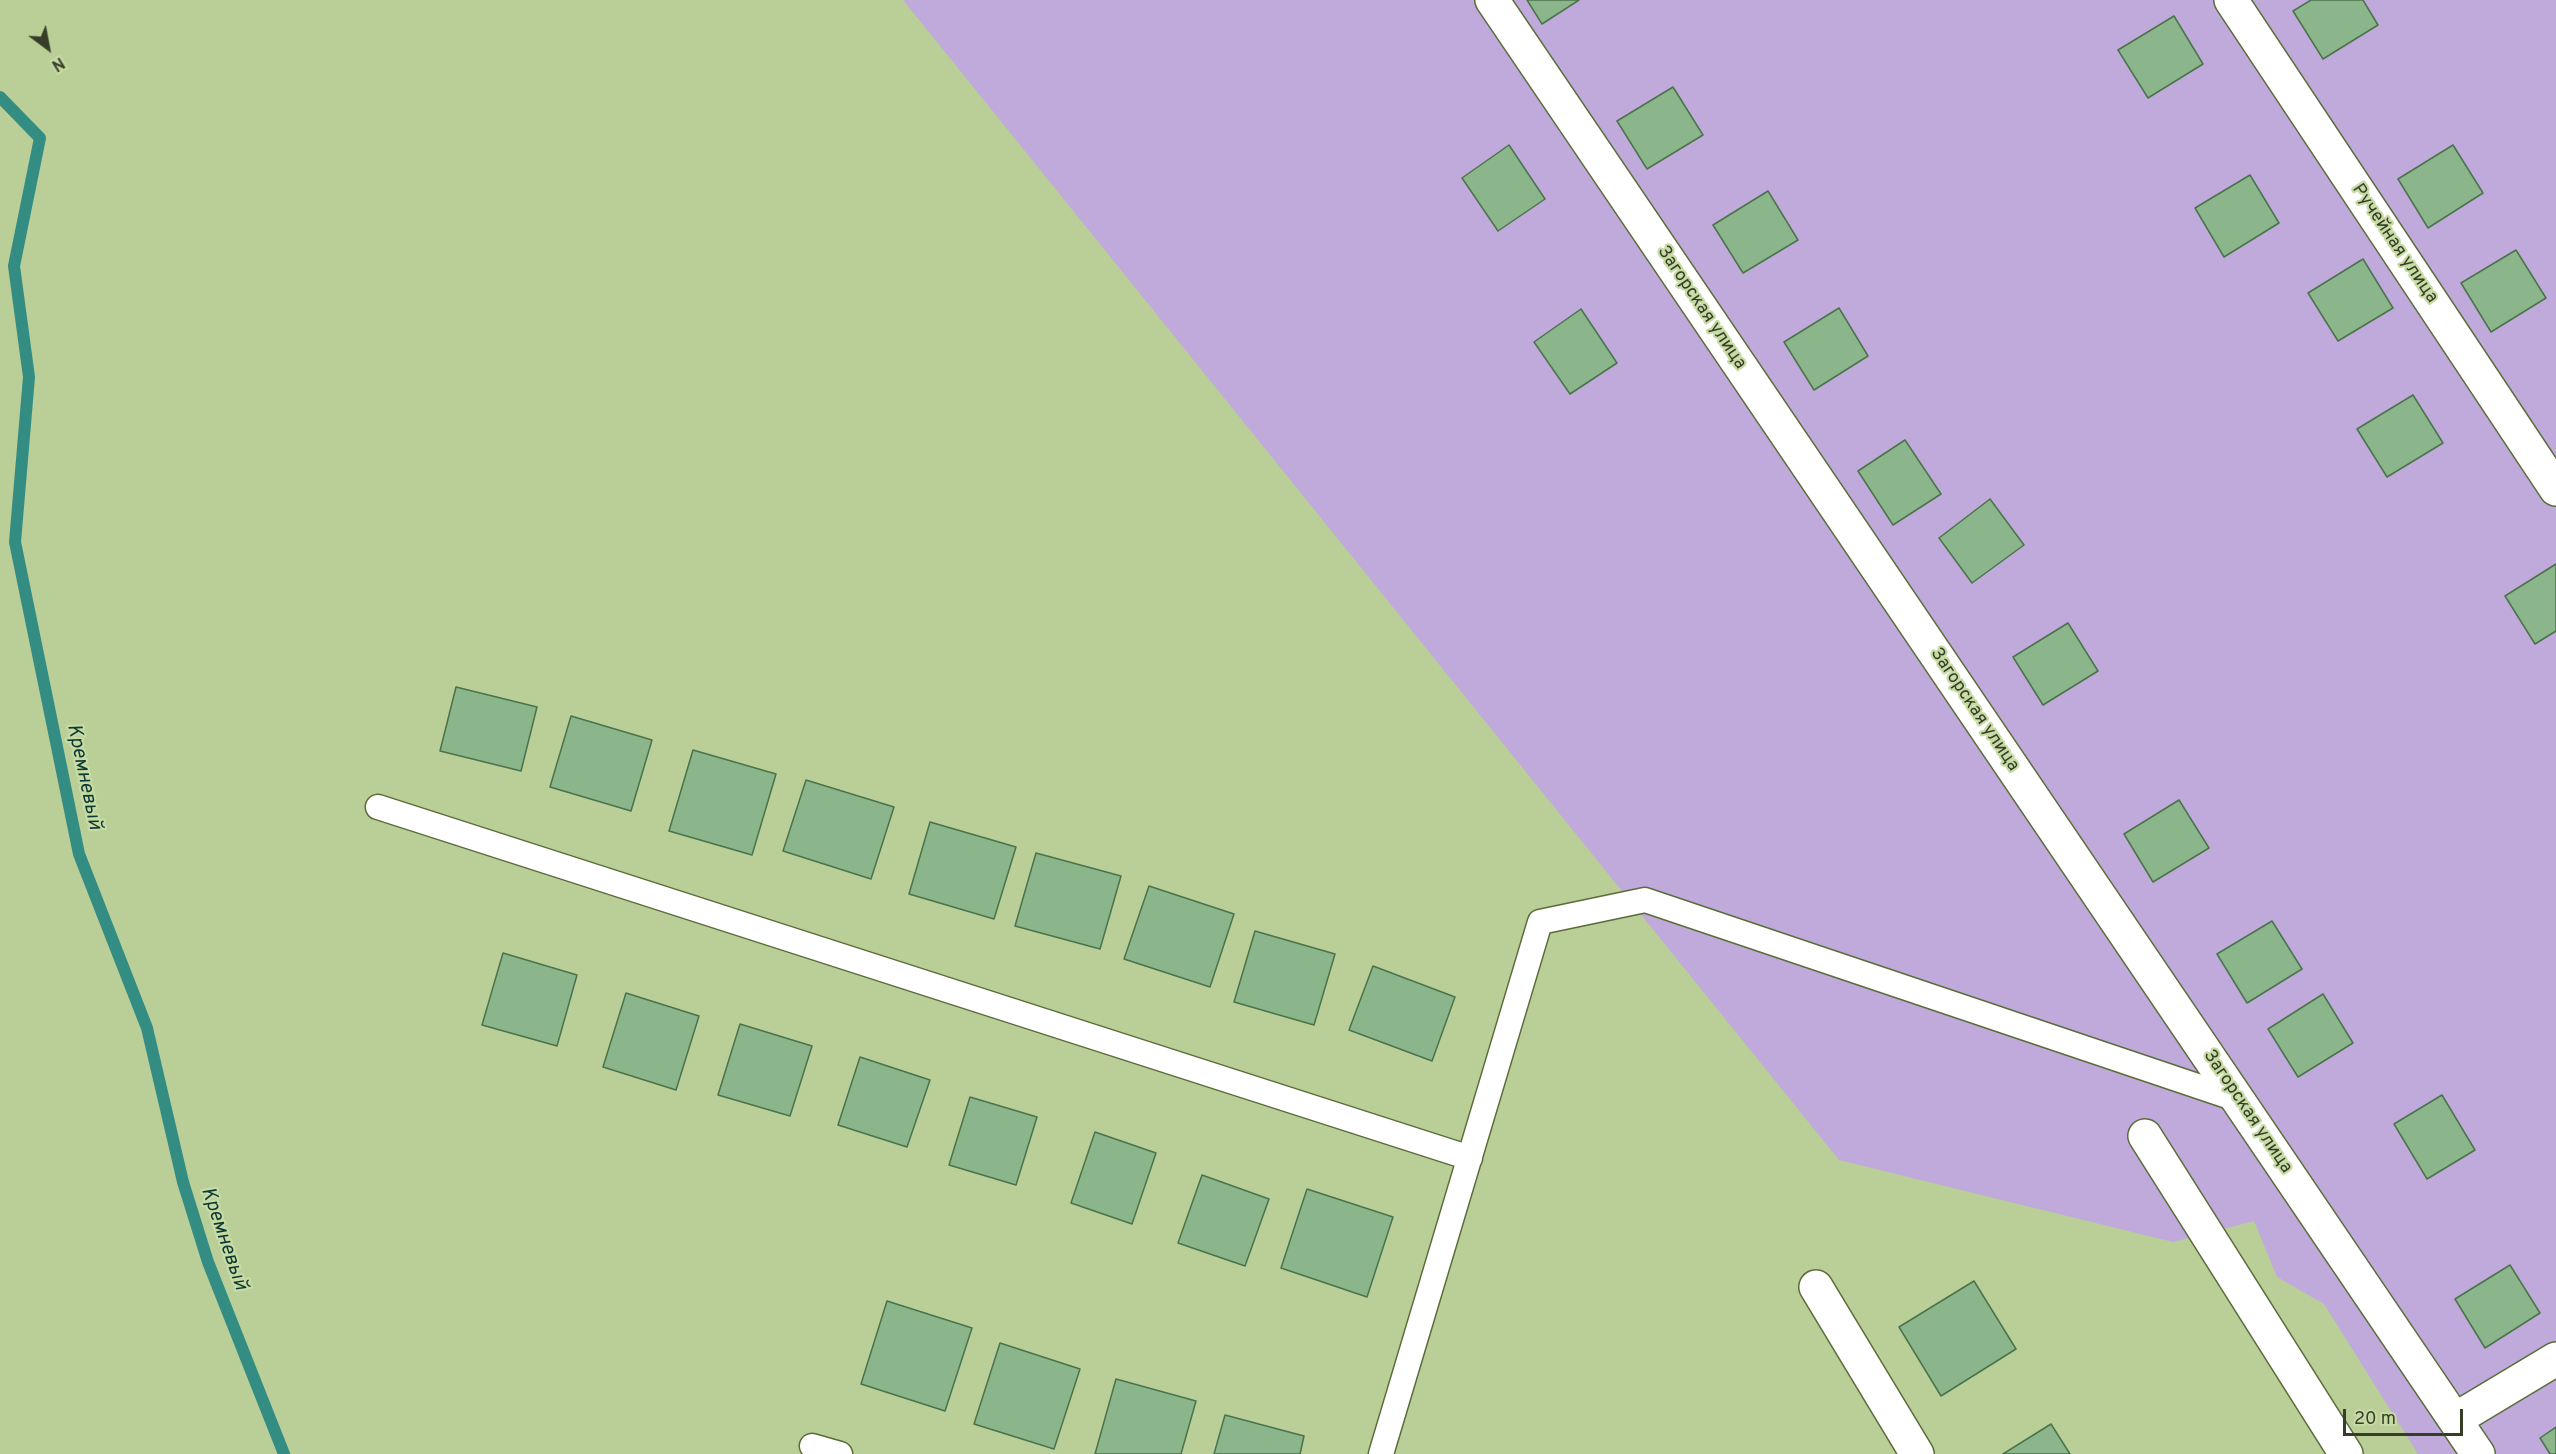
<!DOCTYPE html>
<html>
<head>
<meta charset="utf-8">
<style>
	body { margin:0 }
	#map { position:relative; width:2556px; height:1454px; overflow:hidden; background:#bace97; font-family:Overpass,sans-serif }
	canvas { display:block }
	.north { position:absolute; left:18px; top:18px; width:60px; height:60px; -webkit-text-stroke:4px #c7dba4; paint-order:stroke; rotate:148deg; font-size:16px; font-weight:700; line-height:24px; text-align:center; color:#373e28 }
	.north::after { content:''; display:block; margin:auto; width:21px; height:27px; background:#373e28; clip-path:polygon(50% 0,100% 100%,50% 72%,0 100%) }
	.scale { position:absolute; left:2343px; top:1409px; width:120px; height:27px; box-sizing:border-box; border:3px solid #373e28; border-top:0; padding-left:8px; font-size:18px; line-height:21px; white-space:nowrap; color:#373e28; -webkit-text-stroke:4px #c7dba4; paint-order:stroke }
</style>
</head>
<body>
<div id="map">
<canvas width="2556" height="1454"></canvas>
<div class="north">N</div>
<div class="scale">20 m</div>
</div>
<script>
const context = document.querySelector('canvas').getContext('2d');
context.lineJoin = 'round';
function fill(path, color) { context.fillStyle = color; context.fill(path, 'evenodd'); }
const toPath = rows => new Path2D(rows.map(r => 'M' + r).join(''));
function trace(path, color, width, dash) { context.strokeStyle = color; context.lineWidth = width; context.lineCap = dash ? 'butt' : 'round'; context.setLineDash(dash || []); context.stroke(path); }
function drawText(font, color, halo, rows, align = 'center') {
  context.font = font + ' Overpass,sans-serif'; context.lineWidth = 4.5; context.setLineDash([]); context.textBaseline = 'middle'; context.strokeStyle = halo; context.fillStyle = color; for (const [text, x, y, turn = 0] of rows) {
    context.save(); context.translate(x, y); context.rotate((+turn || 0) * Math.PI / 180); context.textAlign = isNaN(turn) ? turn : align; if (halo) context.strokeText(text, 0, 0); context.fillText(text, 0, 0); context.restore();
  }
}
fill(toPath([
	[903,0,2556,0,2556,1454,2418,1454,2324,1304,2277,1277,2254,1221,2173,1242,1839,1160]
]), '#bfaadb');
trace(toPath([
	[0,97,40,138,14,266,29,377,15,542,79,854,147,1028,183,1182,208,1262,284,1454]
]), '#348d83', 12);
const building = toPath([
	[1527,0,1579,0,1542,24,1527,0],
	[2311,0,2363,0,2378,25,2323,59,2293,11,2311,0],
	[2174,16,2203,64,2148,98,2118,50,2174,16],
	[1673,87,1703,135,1647,169,1617,121,1673,87],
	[1509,145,1545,199,1498,231,1462,178,1509,145],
	[2453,145,2483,193,2428,228,2398,179,2453,145],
	[2250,175,2279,223,2224,257,2195,208,2250,175],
	[1768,191,1798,240,1743,273,1713,225,1768,191],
	[2516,250,2546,298,2491,332,2461,283,2516,250],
	[2363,259,2393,308,2338,341,2308,293,2363,259],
	[1839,308,1868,356,1814,390,1784,342,1839,308],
	[1581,309,1617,363,1570,394,1534,342,1581,309],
	[2413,395,2443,443,2387,477,2357,429,2413,395],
	[1905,440,1941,494,1893,525,1858,471,1905,440],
	[1990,499,2024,545,1972,583,1939,538,1990,499],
	[2556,564,2556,631,2535,644,2505,596,2556,564],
	[2068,623,2098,671,2043,705,2013,657,2068,623],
	[456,687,537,707,521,771,440,751,456,687],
	[571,716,652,740,631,811,550,787,571,716],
	[693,750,776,774,752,855,669,831,693,750],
	[806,780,894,807,871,879,783,851,806,780],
	[2179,800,2209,848,2153,882,2124,834,2179,800],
	[930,822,1016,847,994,919,909,894,930,822],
	[1036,853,1121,876,1100,949,1015,926,1036,853],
	[1149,886,1234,914,1210,987,1124,959,1149,886],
	[2272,921,2302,969,2247,1003,2217,954,2272,921],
	[1255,931,1335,954,1314,1025,1234,1002,1255,931],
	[503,953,577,975,557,1046,482,1025,503,953],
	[1373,966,1455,997,1432,1061,1349,1030,1373,966],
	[626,993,699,1016,676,1090,603,1067,626,993],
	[2323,994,2353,1043,2298,1077,2268,1029,2323,994],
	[740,1024,812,1046,790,1116,718,1095,740,1024],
	[860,1057,930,1080,907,1147,838,1125,860,1057],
	[2442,1095,2475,1150,2427,1179,2394,1124,2442,1095],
	[970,1097,1037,1117,1016,1185,949,1165,970,1097],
	[1095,1132,1156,1153,1132,1224,1071,1203,1095,1132],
	[1202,1175,1269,1199,1245,1266,1178,1243,1202,1175],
	[1307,1189,1393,1217,1367,1297,1281,1268,1307,1189],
	[2510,1265,2540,1313,2485,1348,2455,1299,2510,1265],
	[1974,1281,2016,1349,1941,1396,1899,1327,1974,1281],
	[887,1301,972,1328,945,1411,861,1384,887,1301],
	[1000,1343,1080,1369,1054,1449,974,1424,1000,1343],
	[1116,1379,1196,1401,1181,1454,1095,1454,1116,1379],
	[1225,1415,1304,1436,1300,1454,1214,1454,1225,1415],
	[2051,1424,2070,1454,2003,1454,2051,1424],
	[2556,1427,2556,1454,2550,1454,2540,1438,2556,1427]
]);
fill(building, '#8bb58a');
trace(building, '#4b734b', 1.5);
const lane = toPath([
	[378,807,1470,1158],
	[812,1446,840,1454],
	[1381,1454,1540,922,1645,900,2239,1100]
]);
const street = toPath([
	[1492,0,2478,1454],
	[2231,0,2556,489],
	[2145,1136,2346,1454],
	[1816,1287,1917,1454],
	[2456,1419,2556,1359]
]);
trace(lane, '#5b6c3a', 27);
trace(street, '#5b6c3a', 36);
trace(lane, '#fff', 24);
trace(street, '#fff', 33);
drawText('18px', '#373e28', '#c7dba4', [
	["Ручейная улица",2394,244,56],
	["Загорская улица",1701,308,56],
	["Загорская улица",1974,710,56],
	["Загорская улица",2247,1112,56]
]);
drawText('italic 20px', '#0e3833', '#c7dba4', [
	["Кремневый",83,777,78],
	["Кремневый",223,1239,71]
]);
</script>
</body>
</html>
